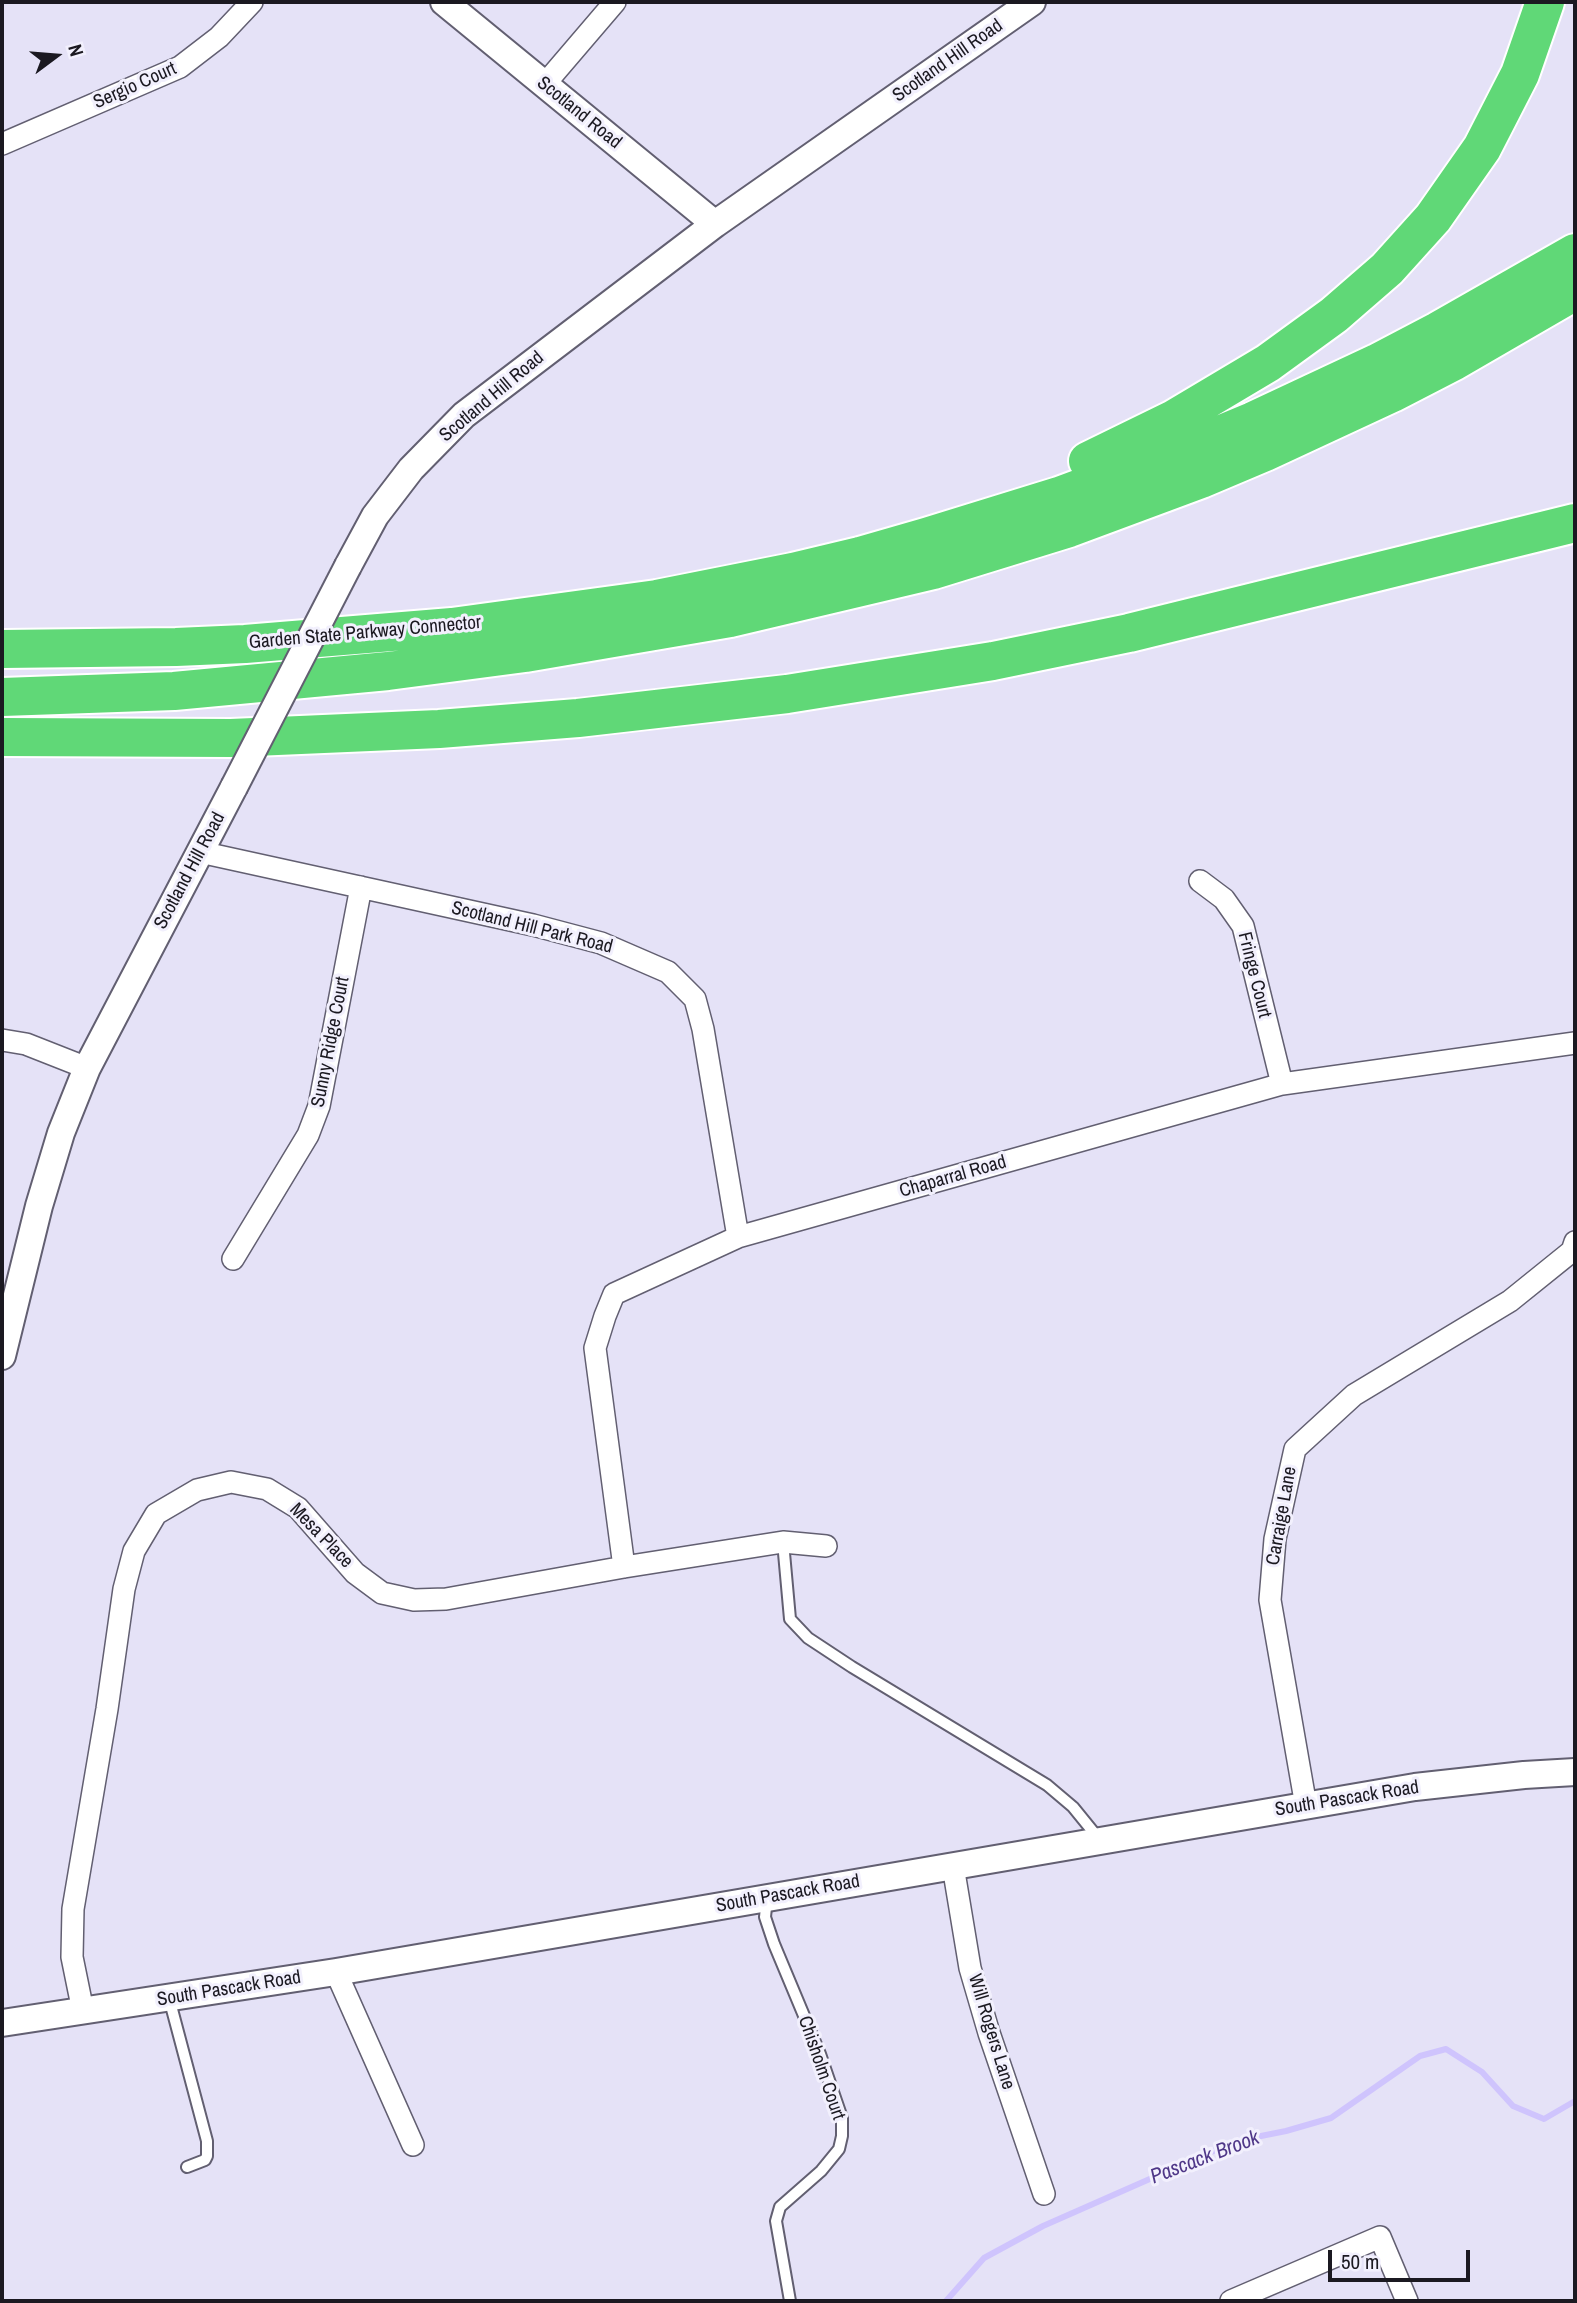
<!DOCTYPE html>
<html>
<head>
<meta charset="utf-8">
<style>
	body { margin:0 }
	#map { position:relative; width:1577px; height:2303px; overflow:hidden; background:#e5e2f7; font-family:"Archivo Narrow",sans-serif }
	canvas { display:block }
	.frame { position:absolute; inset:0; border:4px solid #1b1921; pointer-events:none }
	.north { position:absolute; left:21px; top:21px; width:70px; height:70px; -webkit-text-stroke:5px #f2f0fd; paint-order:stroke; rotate:74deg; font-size:19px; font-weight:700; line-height:28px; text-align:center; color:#1b1921 }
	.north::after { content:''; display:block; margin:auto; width:24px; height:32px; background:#1b1921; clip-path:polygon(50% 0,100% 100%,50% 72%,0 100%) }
	.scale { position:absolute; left:1328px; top:2250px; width:142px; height:32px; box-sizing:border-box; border:4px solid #1b1921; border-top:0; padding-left:9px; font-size:21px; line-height:24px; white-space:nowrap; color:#1b1921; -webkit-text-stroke:5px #f2f0fd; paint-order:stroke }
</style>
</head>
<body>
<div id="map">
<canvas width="1577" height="2303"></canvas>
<div class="frame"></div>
<div class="north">N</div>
<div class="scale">50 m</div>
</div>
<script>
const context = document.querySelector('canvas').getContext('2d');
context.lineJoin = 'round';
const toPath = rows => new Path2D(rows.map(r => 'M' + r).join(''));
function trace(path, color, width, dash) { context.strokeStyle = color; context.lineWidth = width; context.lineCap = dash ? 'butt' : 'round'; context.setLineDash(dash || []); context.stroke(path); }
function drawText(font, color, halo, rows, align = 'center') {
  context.font = font + ' "Archivo Narrow",sans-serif'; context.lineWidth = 6; context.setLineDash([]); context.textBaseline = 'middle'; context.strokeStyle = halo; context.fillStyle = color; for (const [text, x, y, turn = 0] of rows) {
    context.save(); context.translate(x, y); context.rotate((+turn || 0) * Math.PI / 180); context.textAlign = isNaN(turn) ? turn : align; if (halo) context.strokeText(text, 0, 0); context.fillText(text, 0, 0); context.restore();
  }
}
trace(toPath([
	[946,2301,984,2258,1043,2226,1236,2141,1286,2131,1331,2118,1420,2056,1446,2049,1482,2072,1513,2106,1544,2119,1575,2101]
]), '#cfc4fd', 6);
const service = toPath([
	[783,1542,790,1619,808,1638,852,1667,1047,1785,1073,1807,1099,1839],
	[767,1898,765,1917,774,1944,820,2054,842,2118,842,2136,839,2149,821,2171,780,2207,776,2221,790,2301],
	[169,1998,207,2141,207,2156,205,2160,187,2167]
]);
const minor = toPath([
	[544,85,615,2],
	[2,144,180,67,219,37,252,2],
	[200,852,533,925,601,943,668,972,695,999,703,1029,738,1237],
	[1200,881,1224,899,1243,926,1282,1084],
	[2,1040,26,1044,87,1068],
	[233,1259,308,1135,319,1106,361,887],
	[624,1567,595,1348,605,1316,614,1294,738,1237,1282,1084,1575,1043],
	[1306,1806,1270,1600,1275,1539,1295,1449,1354,1395,1510,1301,1572,1251,1575,1242],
	[953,1866,970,1968,989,2033,1044,2194],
	[336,1972,413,2145],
	[83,2011,72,1957,73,1909,107,1709,124,1589,134,1551,156,1514,197,1490,231,1482,267,1489,298,1508,355,1573,382,1593,414,1600,446,1599,624,1567,783,1542,826,1546],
	[1231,2301,1380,2237,1407,2301]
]);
const tertiary = toPath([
	[444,2,715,224],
	[348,566,375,516,411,469,464,415,715,224,1032,2],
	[2,1356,39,1206,61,1133,87,1068,234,787],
	[2,2023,336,1972,1415,1787,1524,1775,1575,1772]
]);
const motorway = toPath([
	[1088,461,1174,419,1268,363,1334,315,1387,269,1433,218,1482,148,1520,74,1545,2],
	[2,649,176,647,245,644,452,627,657,599,793,572,860,556,926,537,1059,496,1188,448,1253,421,1377,363,1438,331,1575,253],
	[2,697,174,691,388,671,525,653,730,618,933,570,1069,528,1201,479,1265,452,1392,393,1454,361,1575,291],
	[2,737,231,738,439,729,578,718,787,694,993,661,1129,633,1575,523]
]);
trace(service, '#625f71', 14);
trace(minor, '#625f71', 24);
trace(tertiary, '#625f71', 30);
trace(motorway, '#fff', 42);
trace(service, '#fff', 10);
trace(minor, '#fff', 21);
trace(tertiary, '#fff', 26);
trace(motorway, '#60d877', 38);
const tertiaryBridge = toPath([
	[234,787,348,566]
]);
trace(tertiaryBridge, '#625f71', 30, []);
trace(tertiaryBridge, '#fff', 26);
drawText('19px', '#1b1921', '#f2f0fd', [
	["Scotland Hill Road",948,61,-35],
	["Sergio Court",135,86,-24],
	["Scotland Road",579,113,39],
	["Scotland Hill Road",492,397,-40],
	["Garden State Parkway Connector",365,633,-5],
	["Scotland Hill Road",190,871,-62],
	["Scotland Hill Park Road",532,928,14],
	["Fringe Court",1254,975,76],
	["Sunny Ridge Court",331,1042,-79],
	["Chaparral Road",953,1177,-16],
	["Carraige Lane",1282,1516,-80],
	["Mesa Place",321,1536,46],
	["South Pascack Road",1347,1799,-9],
	["South Pascack Road",788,1894,-10],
	["South Pascack Road",229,1989,-9],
	["Will Rogers Lane",991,2032,73],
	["Chisholm Court",821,2068,71]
]);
drawText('italic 21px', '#4f3788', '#f2f0fd', [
	["Pascack Brook",1205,2158,-21]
]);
</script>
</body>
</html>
